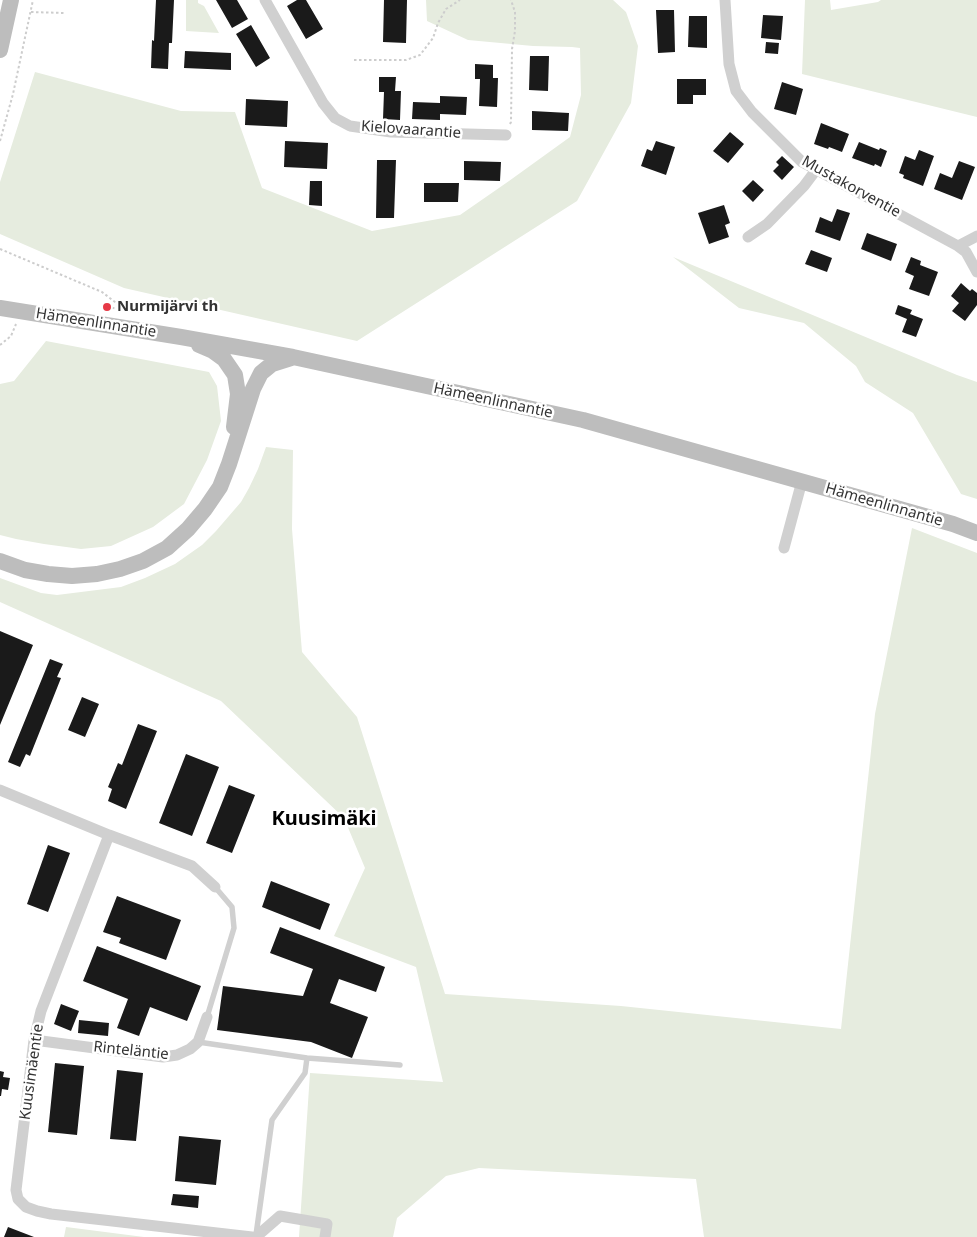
<!DOCTYPE html>
<html>
<head>
<meta charset="utf-8">
<style>
	body { margin:0 }
	canvas { display:block; background:#fff }
</style>
</head>
<body>
<canvas width="977" height="1237"></canvas>
<script>
const context = document.querySelector('canvas').getContext('2d');
context.lineJoin = 'round';
function fill(path, color) { context.fillStyle = color; context.fill(path, 'evenodd'); }
const toPath = rows => new Path2D(rows.map(r => 'M' + r).join(''));
function trace(path, color, width, dash) { context.strokeStyle = color; context.lineWidth = width; context.lineCap = dash ? 'butt' : 'round'; context.setLineDash(dash || []); context.stroke(path); }
function drawText(font, color, halo, rows, align = 'center') {
  context.font = font + ' "Noto Sans",sans-serif'; context.lineWidth = 5; context.setLineDash([]); context.textBaseline = 'middle'; context.strokeStyle = halo; context.fillStyle = color; for (const [text, x, y, turn = 0] of rows) {
    context.save(); context.translate(x, y); context.rotate((+turn || 0) * Math.PI / 180); context.textAlign = isNaN(turn) ? turn : align; if (halo) context.strokeText(text, 0, 0); context.fillText(text, 0, 0); context.restore();
  }
}
fill(toPath([
	[186,0,198,0,198,3,204,6,219,33,186,31],
	[426,0,613,0,626,12,638,46,631,103,577,201,357,341,124,288,0,234,0,182,35,72,181,111,235,112,262,188,372,231,460,215,509,181,570,137,581,95,580,48,572,47,533,46,468,40,427,21],
	[805,0,830,0,831,10,878,2,881,0,977,0,977,117,802,74],
	[673,257,957,375,977,382,977,499,961,494,913,413,865,382,856,366,804,323,739,308],
	[46,341,209,372,217,386,221,421,207,460,184,504,153,527,111,546,81,549,44,544,16,539,0,535,0,384,14,381],
	[266,447,293,450,292,529,302,652,357,717,445,994,621,1006,841,1029,875,714,912,528,977,553,977,1237,704,1237,696,1179,479,1168,446,1176,397,1218,393,1237,299,1237,310,1073,443,1082,416,967,334,936,365,868,344,818,221,701,0,602,0,578,41,593,57,595,121,587,145,578,175,564,202,545,216,531,241,502,249,488,258,469],
	[66,1227,144,1237,64,1237]
]), '#e6ecdf');
fill(toPath([
	[156,0,174,0,172,43,169,43,168,69,151,68,152,40,154,41],
	[216,0,237,0,248,19,232,28],
	[297,0,306,0,323,29,306,39,287,6],
	[384,0,407,0,406,43,383,42],
	[656,10,674,10,675,52,658,53],
	[763,15,783,16,781,40,761,38],
	[689,16,707,16,707,48,688,47],
	[251,25,270,58,256,67,236,34],
	[766,42,779,43,778,54,765,53],
	[185,51,231,53,231,70,184,68],
	[530,56,549,56,548,91,529,90],
	[475,64,493,65,493,78,498,78,497,107,479,106,480,79,475,79],
	[379,77,396,77,395,91,401,91,400,120,383,119,384,92,379,92],
	[677,79,706,79,706,95,693,95,693,104,677,104],
	[782,82,803,89,796,115,774,109],
	[440,96,467,97,466,115,440,114,440,120,412,119,413,102,440,103],
	[246,99,288,101,287,127,245,125],
	[532,111,569,113,568,131,532,130],
	[821,123,849,134,842,152,829,147,828,149,814,144],
	[730,132,744,144,728,163,713,151],
	[285,141,328,143,327,169,284,167],
	[656,141,675,147,666,175,641,166,647,149,652,151],
	[859,142,879,150,880,148,887,151,881,167,875,164,874,166,852,158],
	[919,150,934,156,923,186,903,178,904,175,899,173,905,156,915,160],
	[782,156,794,167,782,180,773,171,779,165,776,162],
	[377,160,396,160,394,218,376,218],
	[464,161,501,162,500,181,464,180],
	[959,161,975,167,962,200,934,189,940,173,952,178],
	[753,180,764,190,753,202,742,191],
	[310,181,322,181,322,206,309,205],
	[424,183,459,183,458,202,424,202],
	[724,205,730,223,725,225,729,237,709,244,698,213],
	[837,209,850,213,840,241,815,232,820,217,832,222],
	[867,233,897,244,891,261,861,249],
	[811,250,832,258,827,272,805,264],
	[911,257,921,261,920,265,938,272,929,296,909,289,914,276,905,272],
	[961,283,970,291,972,289,977,293,977,305,965,321,952,311,959,303,951,296],
	[898,305,912,310,910,314,923,319,916,337,902,332,907,319,895,314],
	[0,631,33,645,0,725],
	[50,659,63,664,57,677,61,678,30,756,26,754,20,767,8,762],
	[82,697,99,704,85,737,68,730],
	[138,724,157,731,126,809,108,801,112,789,108,787,118,763,122,765],
	[186,754,219,767,192,836,159,823],
	[229,785,255,795,232,853,206,843],
	[48,845,70,853,48,912,27,904],
	[271,881,330,904,320,930,262,907],
	[117,896,181,920,166,960,119,943,121,938,103,932],
	[280,927,385,967,376,992,339,979,330,1003,368,1017,352,1058,311,1042,217,1030,223,986,303,996,313,969,270,953],
	[97,946,201,986,187,1021,150,1007,139,1036,117,1028,128,999,83,981],
	[61,1004,79,1011,71,1031,54,1024],
	[79,1020,109,1023,108,1036,78,1033],
	[55,1063,84,1066,77,1135,48,1132],
	[117,1070,143,1073,136,1141,110,1139],
	[0,1071,4,1072,3,1077,10,1078,8,1090,2,1089,1,1096,0,1096],
	[179,1136,221,1140,216,1185,175,1181],
	[173,1194,199,1196,198,1208,171,1205],
	[8,1227,34,1237,4,1237]
]), '#1a1a1a');
trace(toPath([
	[31,12,64,13],
	[354,60,406,60,420,55,433,38,438,23,446,9,460,0],
	[510,124,511,122,512,49,515,31,515,12,511,0],
	[0,141,13,94,33,0],
	[0,249,102,292,115,302,120,309,120,313],
	[107,307,120,309],
	[0,345,11,336,16,324]
]), '#cdcdcd', 2, [2.5, 2.5]);
trace(toPath([
	[207,1017,234,928,232,907,215,887],
	[198,1042,307,1058,400,1065],
	[256,1235,272,1120,305,1073,307,1058]
]), '#d0d0d0', 5.5);
trace(toPath([
	[265,0,323,103,335,118,350,126,391,132,506,135],
	[725,0,729,64,736,91,752,112,802,162,958,246,966,252,977,272],
	[748,237,767,224,804,186,816,170],
	[958,246,977,236],
	[784,548,802,481],
	[0,790,109,835,41,1011,34,1040,16,1190,18,1199,26,1207,37,1211,51,1214,252,1237],
	[109,835,192,866,215,887],
	[34,1040,163,1057,177,1055,190,1049,198,1042,207,1017],
	[256,1237,280,1216,327,1224,325,1237]
]), '#d0d0d0', 11);
trace(toPath([
	[0,50,11,0],
	[0,308,181,337,293,357,583,420,953,524,977,533],
	[199,345,213,351,224,359,235,375,238,394,234,427],
	[0,561,25,570,48,574,72,576,97,574,120,569,143,561,167,548,188,529,205,509,220,487,229,464,253,389,261,373,272,364,291,358]
]), '#bdbdbd', 16);
for (const [x, y, r, color] of [
	[107,307,5,"#e63946"]
]) { const dot = new Path2D(); dot.arc(x, y, r, 0, 2 * Math.PI); context.fillStyle = color; context.fill(dot); trace(dot, '#fff', 2); }
drawText('15px', '#333', '#fff', [
	["Kielovaarantie",411,130,4],
	["Mustakorventie",851,187,29],
	["Hämeenlinnantie",96,323,9],
	["Hämeenlinnantie",493,401,12],
	["Hämeenlinnantie",884,505,16],
	["Rinteläntie",131,1051,6],
	["Kuusimäentie",32,1072,-82]
]);
drawText('bold 15px', '#333', '#fff', [
	["Nurmijärvi th",117,307]
], 'left');
drawText('bold 20px', '#000', '#fff', [
	["Kuusimäki",324,819]
]);
</script>
</body>
</html>
